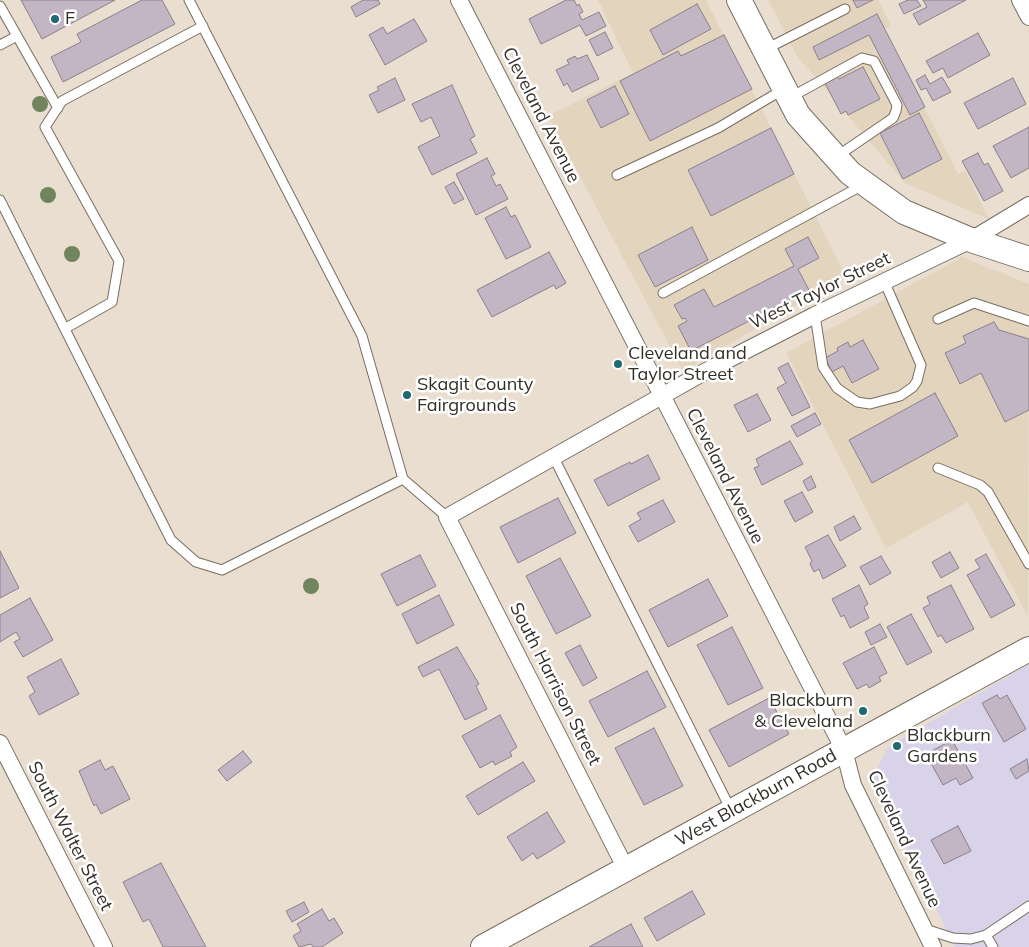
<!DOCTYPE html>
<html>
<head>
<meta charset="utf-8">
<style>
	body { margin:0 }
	canvas { display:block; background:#e9decf }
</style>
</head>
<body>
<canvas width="1029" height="947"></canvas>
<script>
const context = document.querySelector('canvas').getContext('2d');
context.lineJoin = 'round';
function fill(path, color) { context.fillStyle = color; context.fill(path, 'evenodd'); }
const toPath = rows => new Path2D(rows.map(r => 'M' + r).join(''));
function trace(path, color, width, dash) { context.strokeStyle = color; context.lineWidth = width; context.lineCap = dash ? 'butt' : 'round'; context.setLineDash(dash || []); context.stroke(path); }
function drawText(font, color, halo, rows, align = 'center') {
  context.font = font + ' Mulish,sans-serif'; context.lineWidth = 5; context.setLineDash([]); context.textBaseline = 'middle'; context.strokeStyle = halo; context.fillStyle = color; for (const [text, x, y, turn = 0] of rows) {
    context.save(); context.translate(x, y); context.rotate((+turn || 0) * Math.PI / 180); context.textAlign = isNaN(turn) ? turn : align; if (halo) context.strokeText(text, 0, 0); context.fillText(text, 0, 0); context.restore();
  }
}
fill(toPath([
	[598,0,706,0,846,276,683,371,548,116,633,73],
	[768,0,878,0,891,26,885,30,958,174,965,171,989,219,905,183,797,56],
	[962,257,1029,284,1028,617,968,502,886,548,786,353]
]), '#e3d4be');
fill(toPath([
	[1029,664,1029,947,955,947,872,779,888,747]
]), '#d8d3e8');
const building = toPath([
	[21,0,115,0,42,39,21,0],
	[142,0,162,0,175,24,63,82,51,57,81,42,77,34,142,0],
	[363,0,378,0,380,4,356,17,351,7,363,0],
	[566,0,574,0,577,6,579,4,583,12,579,14,582,20,599,12,606,26,586,36,580,25,541,44,529,19,566,0],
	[853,0,873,0,857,8,853,0],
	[908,0,917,0,921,6,904,14,899,4,908,0],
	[923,0,966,0,919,25,913,14,927,7,923,0],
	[697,4,711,29,663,55,650,30,697,4],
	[877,14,925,107,910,115,869,35,819,60,813,47,877,14],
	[414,19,427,41,385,65,369,35,383,27,387,34,414,19],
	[605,32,613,48,597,56,589,40,605,32],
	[978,33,990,55,948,78,943,68,933,73,926,61,978,33],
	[724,35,752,89,650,141,620,81,678,51,681,56,724,35],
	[587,55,599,79,572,92,567,83,564,86,556,70,569,64,567,60,575,56,577,59,587,55],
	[863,67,880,99,848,115,846,111,841,114,825,83,837,77,839,79,863,67],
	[925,75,930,84,942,77,951,92,933,101,926,88,921,90,916,80,925,75],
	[395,78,405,100,378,113,369,95,379,90,377,87,395,78],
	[1013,78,1026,104,978,129,964,103,1013,78],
	[452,85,475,136,470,139,477,153,432,175,418,147,440,136,431,117,421,122,412,104,452,85],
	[615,86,629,114,601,128,587,100,615,86],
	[919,113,942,159,903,179,880,133,919,113],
	[1029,127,1029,168,1011,178,993,146,1029,127],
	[771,128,794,174,711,216,688,170,771,128],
	[978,153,984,165,988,163,1003,191,984,201,962,161,978,153],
	[487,158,495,174,491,176,496,186,500,184,508,199,476,215,456,174,487,158],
	[454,182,464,199,454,204,445,187,454,182],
	[506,207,511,217,515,215,531,247,506,259,485,218,506,207],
	[692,227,708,260,655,287,638,255,692,227],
	[808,237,819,258,798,269,809,290,691,351,678,326,687,321,685,318,682,319,674,305,704,289,714,307,794,266,785,249,808,237],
	[549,252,566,283,556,289,554,285,492,317,477,290,549,252],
	[994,322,999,330,1029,339,1029,410,1005,422,981,373,960,384,945,353,966,343,963,336,994,322],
	[863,340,879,369,852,383,843,366,832,372,825,358,838,351,837,348,848,342,850,347,863,340],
	[788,363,810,407,792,416,777,388,786,383,778,368,788,363],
	[935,393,958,436,872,483,849,440,935,393],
	[757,394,771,420,748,432,734,405,757,394],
	[815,413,821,424,797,437,791,426,815,413],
	[790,441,803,464,762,485,754,468,759,466,756,459,790,441],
	[648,455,660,479,608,506,594,480,630,462,631,464,648,455],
	[811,476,816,487,808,491,803,481,811,476],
	[802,492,813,512,795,522,784,501,802,492],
	[558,498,576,533,518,563,500,527,558,498],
	[663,500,675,522,638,542,629,526,641,519,637,513,663,500],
	[854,516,861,529,840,541,834,527,854,516],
	[828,535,846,566,823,579,819,569,814,572,810,564,812,561,805,547,828,535],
	[0,551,19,588,0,598,0,551],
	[950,552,959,568,941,578,932,562,950,552],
	[986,554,1015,605,991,618,967,575,980,568,975,560,986,554],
	[420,555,436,586,397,606,381,574,420,555],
	[881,556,891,573,870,585,860,567,881,556],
	[560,558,591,616,556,634,526,576,560,558],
	[708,579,728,616,668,647,649,610,708,579],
	[859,585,868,604,864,607,869,618,850,628,844,615,841,617,832,599,859,585],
	[951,585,974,629,946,643,941,635,938,637,923,608,930,604,927,597,951,585],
	[439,595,454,625,417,644,402,614,439,595],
	[30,598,53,640,23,657,14,642,20,639,16,632,0,642,0,615,30,598],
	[911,614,932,652,907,665,887,627,911,614],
	[880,624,887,637,871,645,865,632,880,624],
	[732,627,763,688,728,705,697,645,732,627],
	[580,645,597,678,583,686,565,653,580,645],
	[457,647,479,684,476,686,487,709,465,720,439,669,423,677,418,667,457,647],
	[874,647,887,673,879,677,881,681,869,688,867,684,857,689,843,663,874,647],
	[61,659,79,694,39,715,29,696,35,692,27,677,61,659],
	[647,671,666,707,608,737,589,701,647,671],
	[997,695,1000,699,1007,695,1026,729,1004,742,982,703,997,695],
	[769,698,789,734,729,767,709,730,769,698],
	[500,715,517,747,510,752,512,756,495,765,493,761,480,768,462,736,500,715],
	[654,728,683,786,644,805,615,748,654,728],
	[952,740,973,778,960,785,956,778,943,785,926,754,952,740],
	[243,751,252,762,227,781,218,770,243,751],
	[1027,759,1029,771,1016,779,1010,769,1027,759],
	[100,760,105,770,113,766,130,799,101,814,96,804,94,806,79,771,100,760],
	[523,762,535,781,478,815,466,796,523,762],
	[547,812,565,842,537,859,533,853,522,861,507,837,547,812],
	[958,826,971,851,944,864,931,840,958,826],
	[161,863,206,947,163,947,149,919,143,922,123,882,161,863],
	[692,891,705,914,657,941,644,918,692,891],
	[304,902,309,912,292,922,286,911,304,902],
	[322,909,329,921,334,918,343,933,322,947,313,947,311,944,299,947,293,936,301,931,297,924,322,909],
	[631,924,643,947,589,947,631,924]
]);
fill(building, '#c3b6c4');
trace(building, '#8c808d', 1);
const lane = toPath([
	[189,0,362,336,403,479,447,517],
	[0,6,58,108],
	[0,45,17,36],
	[764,50,845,9],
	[791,97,862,58,874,61,897,105,896,111,893,118,836,157],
	[617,175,718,128,784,89],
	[0,200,171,540,196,562,222,570,403,479],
	[663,293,863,185],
	[815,315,823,367,837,388,857,402,870,404,900,396,913,387,917,381,921,365,884,281],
	[938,319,974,303,1029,321],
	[66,328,112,302,119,261,45,127,62,101,203,26],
	[554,458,731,810],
	[938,468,980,485,988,492,1029,564],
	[925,929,953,938,971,939,986,935,993,947],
	[986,935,1029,906]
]);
const street = toPath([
	[459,0,844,750,853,785,933,947],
	[1020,0,1029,17],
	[0,743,104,947],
	[626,869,447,517,708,370,815,315,971,240,1029,205]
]);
const secondary = toPath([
	[739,0,798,115,850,173,904,212,971,240,1029,259],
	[483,947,1029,649]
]);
trace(lane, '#786e60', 11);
trace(street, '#786e60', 18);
trace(secondary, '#786e60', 26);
trace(lane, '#fff', 9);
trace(street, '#fff', 16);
trace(secondary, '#fff', 24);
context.fillStyle = '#70845e';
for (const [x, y] of [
	[40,104],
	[48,195],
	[72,254],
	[311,586]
]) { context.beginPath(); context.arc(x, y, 8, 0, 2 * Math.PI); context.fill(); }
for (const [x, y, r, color] of [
	[55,19,5,"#1e6972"],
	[618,364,5,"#1e6972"],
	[407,395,5,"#1e6972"],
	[863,711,5,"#1e6972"],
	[897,746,5,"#1e6972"]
]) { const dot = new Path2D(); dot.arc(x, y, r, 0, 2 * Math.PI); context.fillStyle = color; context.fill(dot); trace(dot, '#fff', 2); }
drawText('18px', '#322e28', '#fff', [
	["F",65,19],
	["Cleveland and",628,354],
	["Taylor Street",628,375],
	["Skagit County",417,385],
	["Fairgrounds",417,406],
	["Blackburn",853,701,"right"],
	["& Cleveland",853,722,"right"],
	["Blackburn",907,736],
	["Gardens",907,757]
], 'left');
drawText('18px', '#322e28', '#fff', [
	["Cleveland Avenue",541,115,63],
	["West Taylor Street",820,291,-26],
	["Cleveland Avenue",725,476,63],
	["South Harrison Street",555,684,63],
	["West Blackburn Road",756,798,-29],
	["South Walter Street",70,836,63],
	["Cleveland Avenue",904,839,65]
]);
</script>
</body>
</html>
